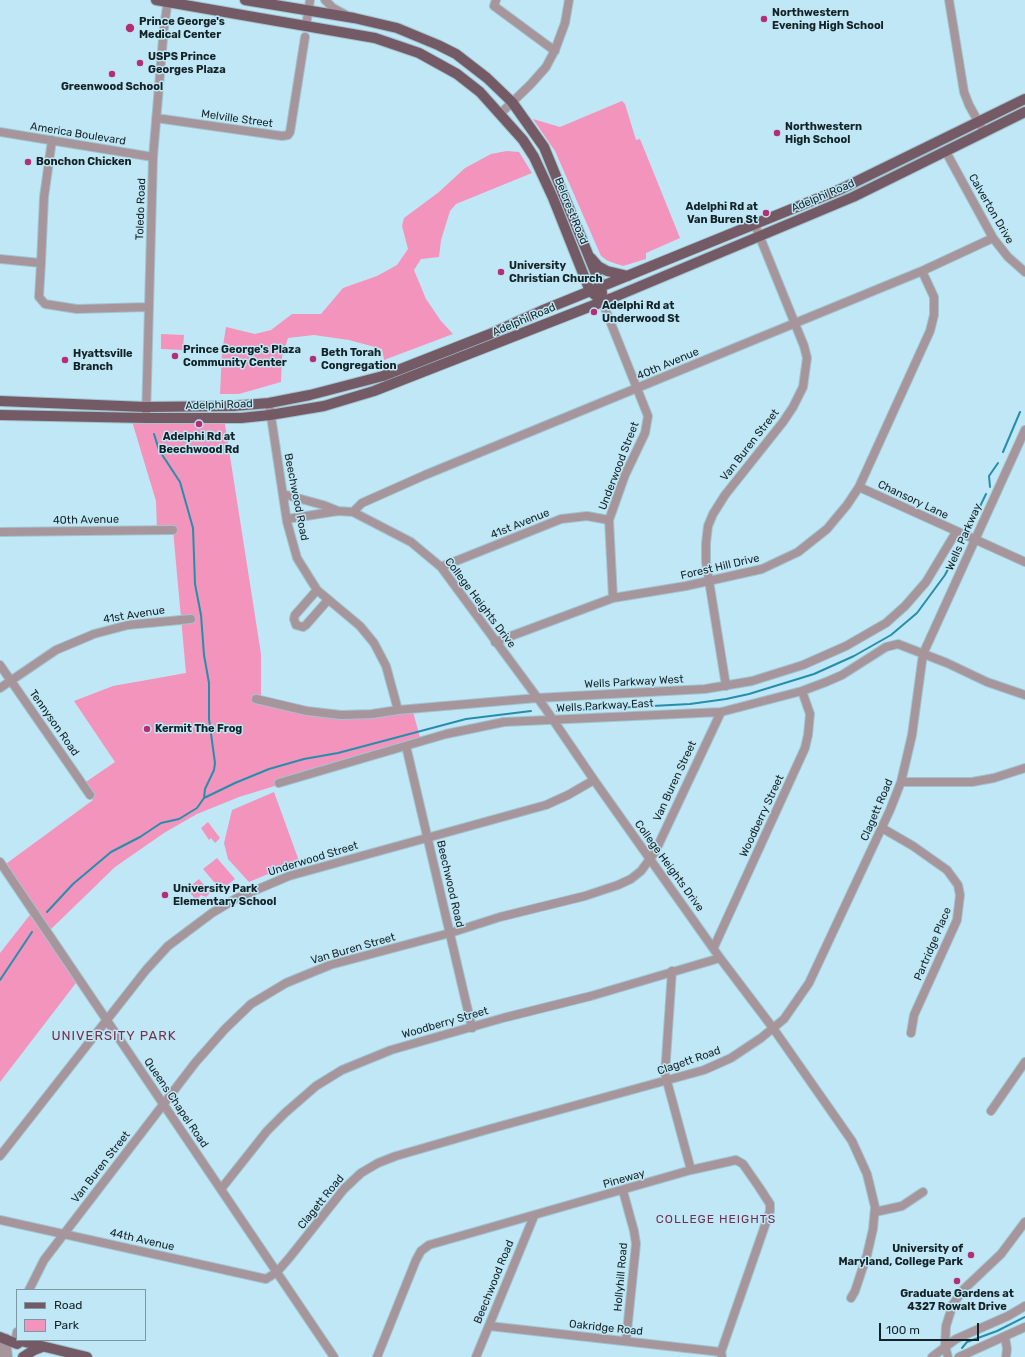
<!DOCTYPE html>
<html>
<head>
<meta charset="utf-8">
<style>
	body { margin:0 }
	#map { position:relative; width:1025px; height:1357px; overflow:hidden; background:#c0e7f5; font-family:Rubik,sans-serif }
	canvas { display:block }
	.legend { position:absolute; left:16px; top:1289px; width:130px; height:52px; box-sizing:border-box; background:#c0e7f5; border:1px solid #7b99a3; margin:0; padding:5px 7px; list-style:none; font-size:12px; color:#132327 }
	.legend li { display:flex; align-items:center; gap:8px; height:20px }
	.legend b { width:20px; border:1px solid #7b99a3 }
	.scale { position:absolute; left:879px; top:1323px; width:100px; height:18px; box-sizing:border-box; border:2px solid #132327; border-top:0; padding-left:5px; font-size:12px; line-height:14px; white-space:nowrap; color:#132327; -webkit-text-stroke:3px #c0e7f5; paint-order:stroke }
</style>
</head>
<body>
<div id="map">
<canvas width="1025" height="1357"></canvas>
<ul class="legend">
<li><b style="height:5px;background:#745a64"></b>Road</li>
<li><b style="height:11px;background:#f394bc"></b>Park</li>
</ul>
<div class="scale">100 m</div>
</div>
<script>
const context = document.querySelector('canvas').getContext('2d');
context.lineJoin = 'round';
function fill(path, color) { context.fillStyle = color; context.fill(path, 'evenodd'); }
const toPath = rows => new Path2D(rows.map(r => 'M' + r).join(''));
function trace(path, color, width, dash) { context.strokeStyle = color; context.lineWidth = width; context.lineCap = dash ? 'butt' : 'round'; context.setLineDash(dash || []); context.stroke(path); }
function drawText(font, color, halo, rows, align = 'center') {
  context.font = font + ' Rubik,sans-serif'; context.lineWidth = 3; context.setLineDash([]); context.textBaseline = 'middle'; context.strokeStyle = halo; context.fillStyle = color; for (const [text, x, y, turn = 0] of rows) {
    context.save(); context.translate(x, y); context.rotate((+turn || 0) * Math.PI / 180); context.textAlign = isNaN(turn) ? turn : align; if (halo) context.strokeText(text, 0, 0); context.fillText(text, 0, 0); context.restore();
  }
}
fill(toPath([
	[622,101,625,104,636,140,640,139,680,238,646,253,646,259,623,266,608,261,601,256,555,151,533,119,560,127],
	[507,151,519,152,532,173,456,204,450,211,441,240,439,257,421,259,414,270,426,299,441,321,453,334,384,360,382,349,349,340,314,335,288,338,282,357,281,382,239,394,220,394,222,352,226,327,255,334,271,330,292,314,321,314,343,288,377,276,397,265,408,249,402,226,404,218,439,192,465,168,491,154],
	[161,334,184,335,183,350,161,349],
	[131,418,224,418,261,654,261,700,341,715,412,708,421,741,239,797,197,814,164,833,115,867,48,932,79,979,0,1082,0,953,33,911,3,866,93,800,83,784,115,762,74,701,113,686,186,673,173,530,157,530,156,501],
	[274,792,299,861,249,882,228,859,224,843,232,810],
	[208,822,220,838,215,843,211,838,209,840,201,828],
	[217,858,235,879,221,890,203,869],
	[199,879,208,890,209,894,206,897,201,895,196,900,187,889]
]), '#f394bc');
trace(toPath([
	[1003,452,1020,412],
	[990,487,989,476,998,463],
	[970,527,986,494],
	[557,711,690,704,726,699,749,694,814,674,854,656,891,635,917,613,945,575,959,547],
	[204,798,235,783,269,769,304,759,338,753,466,719,531,711],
	[47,912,73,884,111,852,140,837,161,823,179,819,197,808,204,798,205,789,214,770,215,763,209,719,209,683,204,655,201,615,195,584,193,528,180,482,159,450,154,434],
	[0,980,32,932],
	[962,1348,967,1342,997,1331,1025,1317]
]), '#248fac', 2);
const minor = toPath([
	[325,0,333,8,346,15],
	[496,0,494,6,555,51],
	[949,0,964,92,969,105,984,132],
	[306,26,310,0],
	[501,113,531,84,546,67,555,50,565,23,569,0],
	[156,118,282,136,288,135,290,132,305,37],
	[0,132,153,157],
	[946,152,993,238,1008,257,1025,272],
	[0,259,41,263,39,297,45,304,77,309,148,307],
	[41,263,44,197,52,140],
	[602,301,648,416,645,433,625,475,609,520,613,598],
	[269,403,287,522,297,558,317,590,360,626,374,643,386,666,398,710],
	[146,418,153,157,164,27,168,0],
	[859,487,1025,562],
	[283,494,323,505,338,511,353,512,411,542,441,567,545,708,594,780,720,958,773,1028,852,1141,867,1174,875,1207,873,1229,867,1255,855,1291,851,1298],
	[353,512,362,503,425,475,922,271,993,238],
	[287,519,338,511],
	[0,532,173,530],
	[441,567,561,519,587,516,609,520],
	[317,590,295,615,294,619,296,625,303,627,306,625,328,600],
	[495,642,613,598,686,586,762,569,798,552,827,529,847,505,859,487,930,331,934,315,934,297,922,271],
	[0,665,90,795],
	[726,686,706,562,706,543,708,526,713,514,725,495,783,422,793,407,803,387,807,358,804,346,755,225],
	[0,688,56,650,94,634,128,625,191,619],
	[256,699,307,711,341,715,372,714,398,710,537,698,705,689,752,681,803,665,846,646,886,623,905,606,926,582,956,532],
	[406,746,472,1028],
	[901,782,972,782,994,778,1025,768],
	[279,783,446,734,504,722,721,712,802,691,826,682,842,675,886,647,898,644,947,663,987,682,1025,695],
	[882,828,913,846,947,870,958,885,960,895,957,920,914,1015,911,1033],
	[0,862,334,1357],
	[714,947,805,748,808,735,810,714,802,691],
	[672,971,665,1074,691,1170],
	[991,1111,1025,1062],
	[0,1156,146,970,168,946,212,913,237,898,289,876,546,805,568,795,594,780],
	[221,1189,267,1131,285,1113,316,1086,342,1070,391,1050,503,1018,591,996,720,958],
	[623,1191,634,1231,636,1244,626,1341],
	[875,1212,902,1206,923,1192],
	[0,1220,266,1279,277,1272,290,1257,344,1189,361,1173,378,1163,396,1156,486,1130,704,1070,731,1058,761,1038,784,1019,809,983,890,810,901,782,912,735,923,654,1025,430],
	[29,1290,44,1260,195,1063,225,1029,251,1004,286,983,330,965,450,933,500,917,585,896,618,885,631,879,641,871,655,852,721,712],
	[489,1326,721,1352],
	[16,1337,17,1332],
	[1005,1337,1007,1349,1006,1357],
	[6,1338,8,1357],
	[0,1339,1,1357],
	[377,1357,416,1260,421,1251,429,1245,691,1170,736,1160,743,1164,759,1187,770,1204,770,1211,721,1352,722,1357],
	[476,1357,534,1216],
	[932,1357,956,1339,1008,1316,1025,1306],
	[948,1357,945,1346,946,1326,953,1304,964,1289,1001,1254,1025,1222],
	[959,1357,1025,1327]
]);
const major = toPath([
	[156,0,375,38,419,53,457,74,480,92,523,140,534,157,553,198,590,291,602,301],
	[245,0,354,18,397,28,438,45,456,54,487,78,512,102,544,147,601,286,602,293],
	[591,258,598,266,607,271,628,276],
	[0,401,145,407,233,406,269,403,310,395,383,376,490,334,541,311,841,189,1025,99],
	[0,415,146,418,241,418,270,415,324,406,374,391,612,298,853,197,1025,112],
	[0,1337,17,1344,21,1341,87,1357],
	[23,1357,34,1350,42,1347]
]);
trace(minor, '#a1c4d0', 10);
trace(major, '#a1c4d0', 12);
trace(minor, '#a6969c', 8);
trace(major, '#745a64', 10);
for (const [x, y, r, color] of [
	[764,19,4,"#b32e74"],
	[130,28,5,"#b32e74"],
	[140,63,4,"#b32e74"],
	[112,74,4,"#b32e74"],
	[777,133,4,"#b32e74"],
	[28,162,4,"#b32e74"],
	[766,213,4,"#b32e74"],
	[501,272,4,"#b32e74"],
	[594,312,4,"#b32e74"],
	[175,356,4,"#b32e74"],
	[313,359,4,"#b32e74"],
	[65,360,4,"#b32e74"],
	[199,424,4,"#b32e74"],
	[147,729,4,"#b32e74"],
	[165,895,4,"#b32e74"],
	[971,1255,4,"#b32e74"],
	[957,1281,4,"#b32e74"]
]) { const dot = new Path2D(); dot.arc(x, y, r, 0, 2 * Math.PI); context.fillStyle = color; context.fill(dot); trace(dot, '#c0e7f5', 1.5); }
drawText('bold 11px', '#132327', '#c0e7f5', [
	["Northwestern",772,13],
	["Evening High School",772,26],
	["Prince George's",139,22],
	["Medical Center",139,35],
	["USPS Prince",148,57],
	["Georges Plaza",148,70],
	["Greenwood School",112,87,"center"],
	["Northwestern",785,127],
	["High School",785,140],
	["Bonchon Chicken",36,162],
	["Adelphi Rd at",758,207,"right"],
	["Van Buren St",758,220,"right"],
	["University",509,266],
	["Christian Church",509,279],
	["Adelphi Rd at",602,306],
	["Underwood St",602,319],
	["Prince George's Plaza",183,350],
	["Community Center",183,363],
	["Beth Torah",321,353],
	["Congregation",321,366],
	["Hyattsville",73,354],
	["Branch",73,367],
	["Adelphi Rd at",199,437,"center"],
	["Beechwood Rd",199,450,"center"],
	["Kermit The Frog",155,729],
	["University Park",173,889],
	["Elementary School",173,902],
	["University of",963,1249,"right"],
	["Maryland, College Park",963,1262,"right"],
	["Graduate Gardens at",957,1294,"center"],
	["4327 Rowalt Drive",957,1307,"center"]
], 'left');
drawText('11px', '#132327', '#c0e7f5', [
	["Melville Street",237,119,8],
	["America Boulevard",78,134,9],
	["Adelphi Road",823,196,-23],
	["Toledo Road",141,209,-88],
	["Calverton Drive",991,209,60],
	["Belcrest Road",571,211,68],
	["Adelphi Road",524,320,-23],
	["40th Avenue",668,364,-23],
	["Adelphi Road",219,405,-2],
	["Van Buren Street",750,445,-52],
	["Underwood Street",619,466,-69],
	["Beechwood Road",296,497,79],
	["Chansory Lane",913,500,25],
	["40th Avenue",86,520,-1],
	["41st Avenue",520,524,-22],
	["Wells Parkway",964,537,-66],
	["Forest Hill Drive",720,567,-13],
	["College Heights Drive",480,603,53],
	["41st Avenue",134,615,-9],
	["Wells Parkway West",634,682,-3],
	["Wells Parkway East",605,706,-3],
	["Tennyson Road",54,723,55],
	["Van Buren Street",675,781,-65],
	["Clagett Road",877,810,-67],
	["Woodberry Street",762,816,-65],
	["Underwood Street",313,859,-17],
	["College Heights Drive",669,866,54],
	["Beechwood Road",450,884,77],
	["Partridge Place",933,944,-67],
	["Van Buren Street",353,949,-16],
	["Woodberry Street",445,1023,-16],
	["Clagett Road",689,1061,-19],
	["Queens Chapel Road",176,1103,56],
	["Van Buren Street",101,1167,-52],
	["Pineway",624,1179,-16],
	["Clagett Road",321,1202,-51],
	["44th Avenue",142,1240,13],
	["Hollyhill Road",621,1277,-85],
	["Beechwood Road",494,1282,-68],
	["Oakridge Road",606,1328,6]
]);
context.letterSpacing = '1px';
drawText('12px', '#733150', '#c0e7f5', [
	["COLLEGE HEIGHTS",716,1220]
]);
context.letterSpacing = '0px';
context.letterSpacing = '1px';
drawText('13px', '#733150', '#c0e7f5', [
	["UNIVERSITY PARK",114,1036]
]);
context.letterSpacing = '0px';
</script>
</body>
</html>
